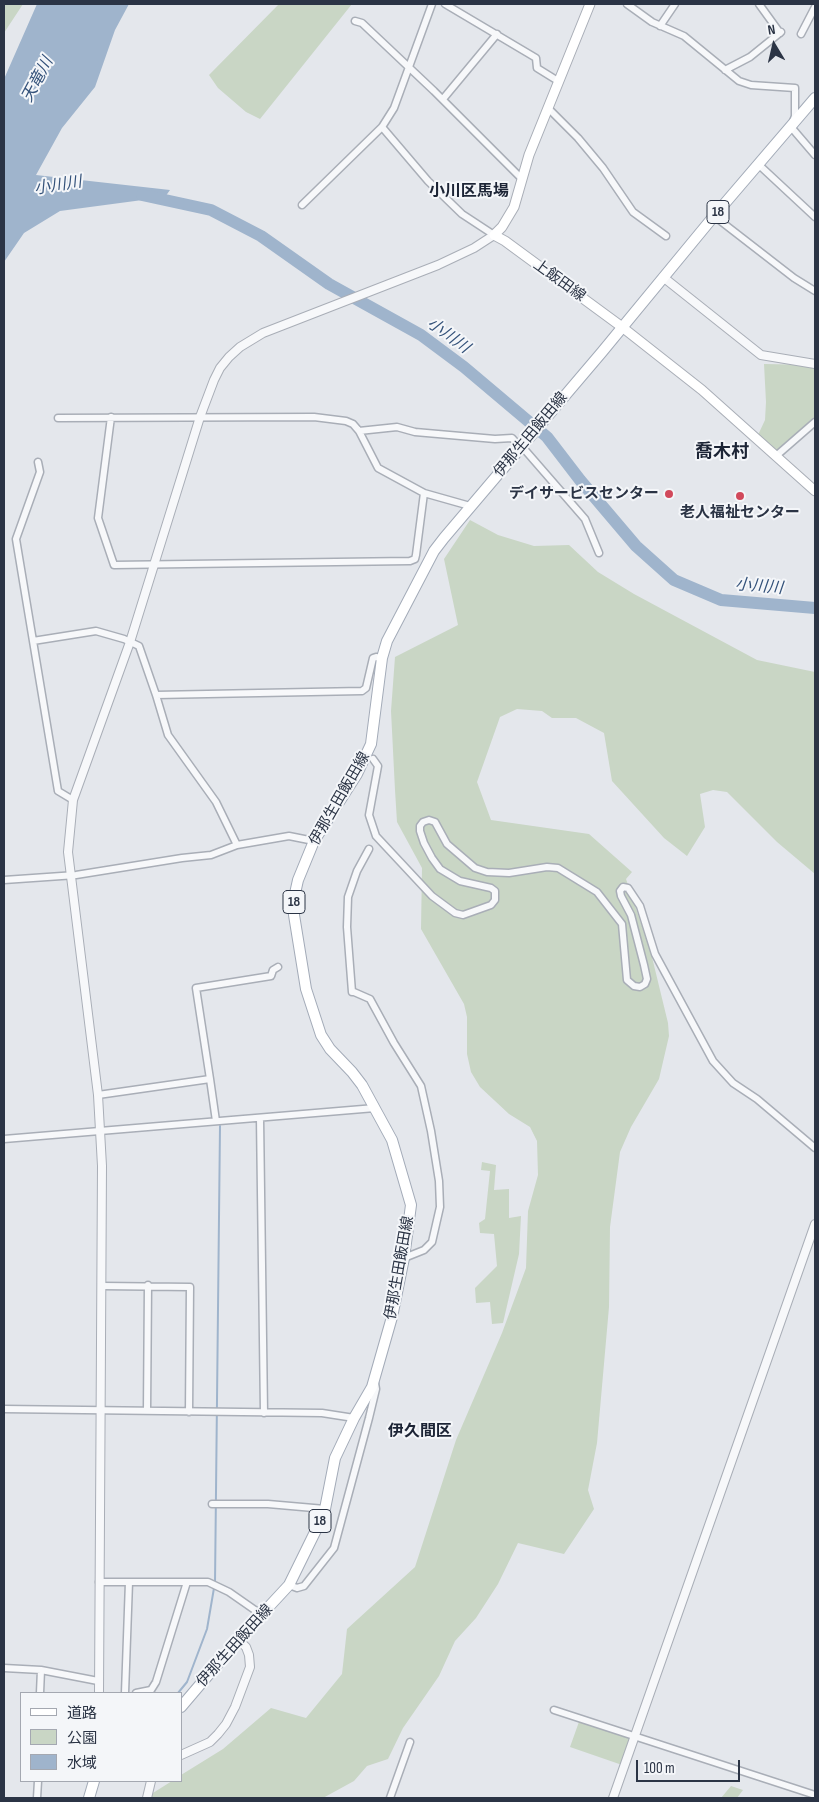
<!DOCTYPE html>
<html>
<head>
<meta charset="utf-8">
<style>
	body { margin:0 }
	#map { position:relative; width:819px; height:1802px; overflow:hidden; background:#e4e7ec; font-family:"Sofia Sans Condensed","Noto Sans JP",sans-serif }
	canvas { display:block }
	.frame { position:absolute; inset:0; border:5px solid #2b3445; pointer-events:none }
	.legend { position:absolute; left:20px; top:1692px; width:162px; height:90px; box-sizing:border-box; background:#f4f6f9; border:1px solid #a4a8b1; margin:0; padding:6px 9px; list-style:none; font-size:15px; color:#2b3445 }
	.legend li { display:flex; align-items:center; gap:10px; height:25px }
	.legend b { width:25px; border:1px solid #a4a8b1 }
	.north { position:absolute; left:749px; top:20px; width:50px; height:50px; -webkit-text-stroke:4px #f4f6f9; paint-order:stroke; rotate:351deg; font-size:14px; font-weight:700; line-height:20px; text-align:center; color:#2b3445 }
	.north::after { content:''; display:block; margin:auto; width:18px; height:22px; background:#2b3445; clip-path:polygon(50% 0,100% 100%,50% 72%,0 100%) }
	.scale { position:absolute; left:636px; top:1760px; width:104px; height:22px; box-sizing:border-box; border:2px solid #2b3445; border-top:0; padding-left:6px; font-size:15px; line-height:18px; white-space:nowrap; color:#2b3445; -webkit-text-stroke:4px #f4f6f9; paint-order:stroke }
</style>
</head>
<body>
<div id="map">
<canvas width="819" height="1802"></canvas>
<div class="frame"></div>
<ul class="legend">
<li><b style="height:6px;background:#fff"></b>道路</li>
<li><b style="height:14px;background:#c9d6c5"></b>公園</li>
<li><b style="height:14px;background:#9fb4cc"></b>水域</li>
</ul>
<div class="north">N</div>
<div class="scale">100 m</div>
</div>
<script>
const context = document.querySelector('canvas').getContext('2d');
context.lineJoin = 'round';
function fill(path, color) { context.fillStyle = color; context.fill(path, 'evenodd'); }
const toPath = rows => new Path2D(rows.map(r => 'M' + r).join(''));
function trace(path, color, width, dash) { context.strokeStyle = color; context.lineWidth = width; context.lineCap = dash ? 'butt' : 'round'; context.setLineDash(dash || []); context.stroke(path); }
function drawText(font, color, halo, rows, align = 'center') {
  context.font = font + ' "Sofia Sans Condensed","Noto Sans JP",sans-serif'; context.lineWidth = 4; context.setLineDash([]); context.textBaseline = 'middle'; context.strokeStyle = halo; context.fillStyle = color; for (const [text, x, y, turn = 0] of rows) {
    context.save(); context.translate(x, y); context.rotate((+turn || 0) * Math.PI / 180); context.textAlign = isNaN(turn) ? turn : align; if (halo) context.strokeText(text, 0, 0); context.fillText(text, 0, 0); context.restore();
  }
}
fill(toPath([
	[4,4,23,4,4,33],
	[279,4,352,4,260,119,246,112,218,88,209,75],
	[764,364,815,365,815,421,776,456,758,435,765,420,766,402],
	[470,520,498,535,534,546,569,545,598,572,634,594,757,660,815,672,815,874,777,842,727,792,713,790,700,794,705,827,687,856,664,838,612,781,604,733,576,718,552,718,542,711,517,709,500,717,477,782,491,820,589,834,632,872,626,879,651,953,668,1023,669,1036,659,1079,631,1127,620,1152,610,1227,609,1307,597,1443,588,1490,594,1509,564,1554,518,1543,498,1584,476,1618,455,1641,439,1676,403,1728,388,1759,367,1766,354,1781,323,1798,145,1798,172,1781,181,1781,181,1775,223,1749,271,1708,306,1718,342,1674,347,1629,415,1567,456,1440,502,1333,526,1268,528,1211,538,1175,537,1141,530,1127,509,1114,480,1087,471,1072,467,1054,467,1017,464,1004,421,929,422,868,397,822,395,790,391,711,395,657,458,625,444,559],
	[482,1162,496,1165,494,1190,509,1189,509,1218,521,1216,519,1254,503,1323,492,1324,490,1302,476,1303,475,1288,497,1266,494,1234,480,1233,479,1223,485,1219,490,1171,481,1170],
	[580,1719,635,1736,625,1766,570,1747],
	[731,1786,743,1790,737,1798,721,1798]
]), '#c9d6c5');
fill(toPath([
	[37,4,129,4,115,30,95,87,62,128,36,175,170,190,165,197,60,211,24,233,4,262,4,79]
]), '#9fb4cc');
trace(toPath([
	[215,1583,220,1126],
	[178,1693,187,1682,207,1629,214,1588]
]), '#9fb4cc', 2);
trace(toPath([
	[142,195,211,210,261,236,329,284,421,335,464,367,547,437,580,480,636,546,674,580,721,600,815,608]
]), '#9fb4cc', 12);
const minor = toPath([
	[445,4,536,58,537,68,558,81],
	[627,4,652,22,684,36,739,81,751,85,795,88,795,116,791,127,815,155],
	[759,4,780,33],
	[355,21,362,23,434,91,522,179],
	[660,26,675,4],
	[801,34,815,7],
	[725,70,750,57,781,32],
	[443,99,497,34],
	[548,108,578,138,603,168,633,212,666,236],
	[382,127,428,181,462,214,494,235],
	[758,164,815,217],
	[302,205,382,127,394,108,432,4],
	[714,216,794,278,815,291],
	[111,417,98,518,114,565,410,561,415,559,416,555,424,493],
	[58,418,314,417,346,421,353,424,359,431,378,468,424,493,470,506],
	[359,431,397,427,415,432,495,439,512,438,520,447],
	[525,450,585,519,599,553],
	[776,456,815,422],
	[38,462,40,472,16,539,58,791,73,800],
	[33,641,96,631,124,639,139,646,156,695,168,735,216,802,237,845],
	[156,695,362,691,366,688,373,658,376,657,382,658],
	[373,759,378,766,369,815,376,836,432,896,455,913,463,915,491,905,495,900,495,891,491,888,460,881,440,869,432,858,424,843,420,831,420,826,423,822,429,820,435,822,447,844,475,868,487,872,509,873,547,867,558,868,597,892,622,924,627,980,634,986,640,987,645,984,647,979,644,965,631,915,621,896,620,891,623,887,628,888,640,906,655,954,713,1061,733,1083,757,1099,815,1148],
	[369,849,357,871,348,897,347,927,352,992,354,992,370,999,394,1043,421,1086,431,1131,439,1181,440,1207,432,1242,424,1250,404,1258],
	[4,880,76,875,182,858,211,855,237,845,289,836,314,841],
	[210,1079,196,988,271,976,273,970,278,967],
	[98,1095,210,1079,216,1121],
	[260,1118,264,1413],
	[4,1139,375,1108],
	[102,1286,190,1287,189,1412],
	[4,1409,322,1413,354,1418],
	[147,1411,148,1285],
	[212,1504,268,1504,325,1509],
	[99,1582,208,1582,229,1592,262,1615],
	[289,1585,297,1588,304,1586,334,1548,369,1418,376,1389,375,1383],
	[4,1668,41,1670,98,1681],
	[40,1693,41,1670],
	[125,1693,129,1582],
	[136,1693,151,1690,156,1682,187,1582],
	[554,1710,815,1795],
	[37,1798,38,1781],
	[390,1798,410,1742]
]);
const tertiary = toPath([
	[663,277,761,355,815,364],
	[99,1693,102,1166,98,1095,68,852,73,800,130,642,200,417,214,380,220,368,229,357,240,347,263,333,438,265,474,248,494,235],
	[181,1755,210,1742,218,1734,226,1724,235,1707,250,1667,249,1655,246,1647,238,1640],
	[147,1798,151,1781],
	[613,1798,815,1224]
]);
const secondary = toPath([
	[590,4,529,155,514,207,502,227,494,235,505,241,622,327,702,390,815,491]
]);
const primary = toPath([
	[181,1707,238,1640,289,1585,317,1528,325,1509,335,1458,354,1418,372,1387,392,1317,404,1258,411,1205,392,1140,362,1085,352,1072,330,1049,321,1035,306,989,294,915,294,898,298,880,314,841,357,774,371,744,382,658,387,641,434,551,444,538,602,352,714,216,815,98],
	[89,1798,94,1781]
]);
trace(minor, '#a9aeb7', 9);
trace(tertiary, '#a9aeb7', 10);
trace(secondary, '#a9aeb7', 11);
trace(primary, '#a3abb8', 12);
trace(minor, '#f7f8fa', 6);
trace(tertiary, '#f7f8fa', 8);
trace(secondary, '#fff', 9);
trace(primary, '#fff', 10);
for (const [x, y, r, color] of [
	[669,494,5,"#d1495b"],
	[740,496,5,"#d1495b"]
]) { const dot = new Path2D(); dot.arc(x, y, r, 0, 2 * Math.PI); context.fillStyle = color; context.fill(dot); trace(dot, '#f4f6f9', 2); }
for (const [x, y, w] of [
	[718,212,22],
	[294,902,22],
	[320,1521,22]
]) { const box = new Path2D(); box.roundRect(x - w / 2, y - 11.5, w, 23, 4); context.fillStyle = '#f4f6f9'; context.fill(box); trace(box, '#2b3445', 1); }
drawText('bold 14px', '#2b3445', null, [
	["18",718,212],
	["18",294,902],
	["18",320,1521]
]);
drawText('15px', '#2b3445', '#f4f6f9', [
	["上飯田線",559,281,36],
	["伊那生田飯田線",531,435,-50],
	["伊那生田飯田線",340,799,-60],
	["伊那生田飯田線",400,1268,-80],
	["伊那生田飯田線",235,1646,-48]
]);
drawText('bold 15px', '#2b3445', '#f4f6f9', [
	["デイサービスセンター",659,494],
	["老人福祉センター",740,513,"center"]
], 'right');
drawText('italic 16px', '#34527a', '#f4f6f9', [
	["天竜川",38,80,-62],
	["小川川",58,186,-9],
	["小川川",448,336,36],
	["小川川",759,587,5]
]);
drawText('bold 16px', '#1d2536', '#f4f6f9', [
	["小川区馬場",469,192],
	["伊久間区",420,1432]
]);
drawText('bold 18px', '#1d2536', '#f4f6f9', [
	["喬木村",722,452]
]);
</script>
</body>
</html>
